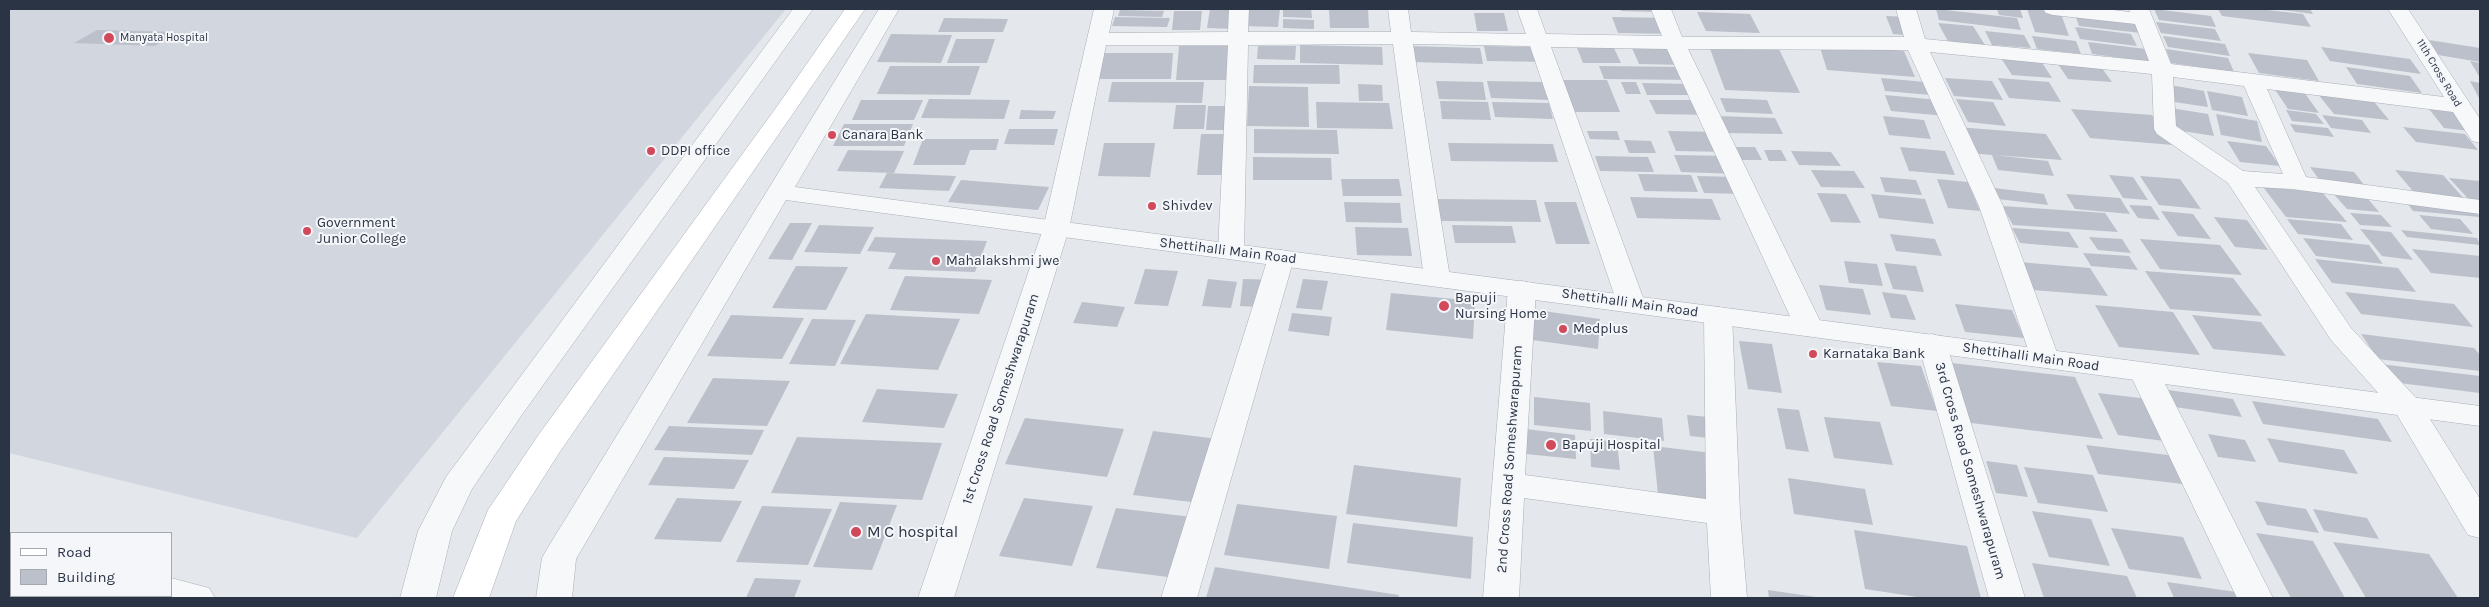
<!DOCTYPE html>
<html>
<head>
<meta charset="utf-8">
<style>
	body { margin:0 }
	#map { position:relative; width:2489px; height:607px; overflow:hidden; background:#e4e7ec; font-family:Karla,sans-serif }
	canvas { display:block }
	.frame { position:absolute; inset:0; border:10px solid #2b3445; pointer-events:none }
	.legend { position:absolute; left:10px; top:532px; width:162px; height:65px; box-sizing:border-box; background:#f4f6f9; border:1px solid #a4a8b1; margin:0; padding:6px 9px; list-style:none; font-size:15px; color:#2b3445 }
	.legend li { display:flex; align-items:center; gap:10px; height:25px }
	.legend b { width:25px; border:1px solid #a4a8b1 }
</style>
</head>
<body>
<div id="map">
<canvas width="2489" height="607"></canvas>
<div class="frame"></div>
<ul class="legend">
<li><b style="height:6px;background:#fff"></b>Road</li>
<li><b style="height:14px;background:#bbc0ca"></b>Building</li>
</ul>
</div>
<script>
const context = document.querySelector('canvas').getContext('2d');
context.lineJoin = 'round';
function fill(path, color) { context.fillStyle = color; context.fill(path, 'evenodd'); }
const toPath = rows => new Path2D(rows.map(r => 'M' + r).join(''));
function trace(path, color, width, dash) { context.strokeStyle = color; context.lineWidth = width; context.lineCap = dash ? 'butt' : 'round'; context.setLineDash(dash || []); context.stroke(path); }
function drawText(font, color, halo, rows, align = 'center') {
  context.font = font + ' Karla,sans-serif'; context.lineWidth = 4; context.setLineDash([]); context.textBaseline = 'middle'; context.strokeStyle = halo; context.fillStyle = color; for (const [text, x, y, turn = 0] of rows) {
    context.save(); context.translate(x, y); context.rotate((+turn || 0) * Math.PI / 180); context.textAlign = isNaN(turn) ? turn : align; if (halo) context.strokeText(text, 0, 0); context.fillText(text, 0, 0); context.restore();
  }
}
fill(toPath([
	[9,9,786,9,357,538,9,453]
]), '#d2d6de');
fill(toPath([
	[1210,9,1241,9,1238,29,1207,28],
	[1245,9,1280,9,1278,27,1243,26],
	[1283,9,1311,9,1312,18,1283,17],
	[1329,9,1368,9,1369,28,1330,28],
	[1620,9,1654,9,1656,12,1621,11],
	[1936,9,2017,18,2021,30,1939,20],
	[1997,9,2020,9,2023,18,1999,15],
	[2027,9,2060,11,2069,36,2035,32],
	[2154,9,2211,16,2216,27,2159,20],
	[2218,9,2259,9,2303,14,2311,27,2222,16],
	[2283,9,2310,9,2313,14,2282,10],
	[1120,10,1164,11,1162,17,1118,16],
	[1174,11,1202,11,1200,30,1172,30],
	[1697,12,1750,14,1760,33,1706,31],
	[1474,13,1504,13,1508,31,1477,31],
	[2075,15,2136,22,2141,33,2079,26],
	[1886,16,1907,17,1915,36,1893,34],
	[1115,17,1170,18,1167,27,1112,26],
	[1612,17,1666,18,1673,34,1618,33],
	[944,18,1008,19,1003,32,938,32],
	[1283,19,1314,20,1314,29,1283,28],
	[2156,22,2215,29,2221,41,2161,33],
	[1938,23,1973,26,1985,45,1949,43],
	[2075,27,2131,34,2137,46,2080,39],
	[97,30,176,32,155,46,74,43],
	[1985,31,2024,35,2031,48,1992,45],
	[891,34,952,35,941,63,877,62],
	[2032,36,2076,41,2081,54,2037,49],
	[2163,36,2225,44,2230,56,2168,47],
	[956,39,995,39,987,63,947,63],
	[2429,40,2480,48,2480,62,2438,55],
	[2088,42,2146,49,2152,62,2092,54],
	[1819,44,1904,51,1915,77,1827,70],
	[1300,45,1382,47,1383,65,1300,63],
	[1179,46,1235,46,1235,80,1176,80],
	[1258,46,1296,46,1295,60,1257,59],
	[1409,46,1480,48,1483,64,1411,62],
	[1484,46,1544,47,1548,62,1487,61],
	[1709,46,1779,49,1800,93,1725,90],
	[2321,47,2410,59,2421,74,2330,61],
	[1577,48,1614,48,1621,63,1583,63],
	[1632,48,1678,48,1686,65,1639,64],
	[2166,49,2228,58,2234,72,2171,63],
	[1099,53,1173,53,1171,79,1094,79],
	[2248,53,2307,60,2319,81,2259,73],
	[2001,58,2041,61,2052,78,2012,75],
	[2470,61,2480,63,2480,78],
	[2058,64,2101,67,2112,82,2068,79],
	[1254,65,1339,65,1340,84,1253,83],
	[890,66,980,66,970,95,877,94],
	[1599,66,1689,67,1696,80,1604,79],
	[2346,67,2410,76,2422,93,2357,84],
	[1881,78,1936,83,1942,96,1885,91],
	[1945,78,1992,81,2003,100,1954,96],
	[1998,78,2049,82,2061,102,2009,98],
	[1559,80,1607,80,1620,112,1570,112],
	[1436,81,1483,82,1486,100,1439,99],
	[1487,81,1545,82,1550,100,1491,98],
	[2470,81,2480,83,2480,100],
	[1112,82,1204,82,1202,103,1108,102],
	[1621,82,1636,82,1641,94,1626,94],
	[1642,83,1691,84,1697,95,1647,95],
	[1358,84,1382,85,1383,101,1359,101],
	[2170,85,2204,91,2208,107,2174,102],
	[1249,86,1308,87,1309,127,1247,126],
	[2274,88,2304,92,2319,113,2288,109],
	[2207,91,2242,97,2248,116,2212,110],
	[2317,93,2371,98,2389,120,2334,114],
	[1885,95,1939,100,1946,116,1891,111],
	[1720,98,1767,100,1773,114,1726,112],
	[929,99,1010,100,1004,119,921,118],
	[1956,99,1993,102,2006,126,1968,122],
	[861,100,923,100,914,120,852,120],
	[1649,100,1705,100,1713,115,1656,114],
	[1440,101,1488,102,1491,120,1442,119],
	[1316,102,1389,103,1393,129,1317,128],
	[1492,102,1549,103,1553,119,1495,117],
	[1176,105,1206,105,1204,129,1173,129],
	[1208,106,1243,106,1242,130,1206,130],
	[2171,108,2208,114,2214,136,2176,130],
	[2071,109,2152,115,2173,145,2090,138],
	[2429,109,2454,112,2470,131,2444,128],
	[1021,110,1056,111,1053,119,1019,119],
	[2286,110,2316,114,2324,124,2292,121],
	[2216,114,2257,121,2262,142,2221,135],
	[2322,115,2362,120,2371,133,2331,128],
	[1718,116,1775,118,1783,134,1725,133],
	[1883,116,1924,120,1931,139,1889,135],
	[844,124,913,124,904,146,833,146],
	[2290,124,2328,128,2334,137,2295,132],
	[1957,127,2046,134,2062,160,1994,155,2048,161,2054,176,1998,170,1992,155,1970,153],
	[2403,127,2465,134,2478,150,2416,142],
	[1009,129,1058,129,1054,145,1004,144],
	[1254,129,1337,130,1339,154,1254,153],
	[1587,131,1617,131,1620,140,1590,139],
	[1668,131,1719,132,1729,152,1676,151],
	[1201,134,1244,134,1243,175,1197,175],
	[923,139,999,139,996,150,970,150,965,165,913,165],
	[1624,140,1651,141,1656,153,1629,153],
	[2227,141,2266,146,2280,166,2240,162],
	[1104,143,1155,143,1150,177,1098,176],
	[1448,143,1553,144,1558,162,1451,161],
	[1732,147,1755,147,1762,160,1738,160],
	[1900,147,1945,151,1955,175,1909,171],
	[848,150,904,151,894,173,837,171],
	[1764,150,1781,150,1787,161,1769,161],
	[1791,151,1831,152,1841,166,1799,165],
	[1674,155,1728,156,1736,174,1681,172],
	[1595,156,1648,157,1654,172,1600,171],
	[1253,157,1331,158,1332,180,1253,180],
	[2310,167,2354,172,2368,190,2323,185],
	[1811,170,1854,171,1865,188,1821,187],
	[2395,170,2443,175,2467,202,2417,196],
	[887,173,956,176,949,191,879,188],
	[1638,174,1691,175,1698,192,1644,191],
	[2109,175,2133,177,2148,200,2123,198],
	[1697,176,1736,177,1743,194,1704,193],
	[2140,176,2180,179,2201,209,2159,205],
	[1880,177,1916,180,1922,195,1885,192],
	[2449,178,2480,181,2480,204,2472,203],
	[1341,179,1399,179,1402,196,1343,196],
	[1937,179,1968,182,1980,211,1948,208],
	[961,180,1049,187,1038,210,948,202],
	[1986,187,2044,194,2048,205,1990,198],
	[2263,187,2322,192,2347,222,2286,217],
	[2331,191,2363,193,2379,212,2347,209],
	[1817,193,1846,194,1861,223,1831,222],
	[1871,194,1925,199,1934,224,1879,218],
	[2066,194,2120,198,2130,214,2075,209],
	[1630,197,1712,199,1721,220,1637,218],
	[1437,199,1536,200,1541,222,1441,221],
	[2404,199,2470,205,2480,217,2413,211],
	[1344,202,1400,203,1402,223,1346,222],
	[1544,202,1576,202,1590,244,1556,244],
	[2129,205,2151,206,2160,220,2138,218],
	[2002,206,2105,213,2118,232,2013,225],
	[2161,211,2193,214,2211,239,2178,236],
	[2350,213,2381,215,2392,227,2360,225],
	[2419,215,2460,219,2473,234,2431,229],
	[2214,217,2247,220,2268,250,2235,247],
	[2287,219,2341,224,2353,240,2298,234],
	[790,223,812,223,792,260,768,259],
	[819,225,874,227,860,254,804,252],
	[1452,225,1512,226,1516,243,1455,243],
	[1355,227,1408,228,1412,256,1357,255],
	[2012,228,2069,232,2079,248,2020,243],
	[2360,229,2391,232,2413,260,2382,256],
	[2401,230,2477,238,2480,245,2407,237],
	[1890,234,1935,239,1942,256,1896,251],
	[875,237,987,241,975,272,888,269,896,253,867,251],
	[2089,237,2122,239,2131,253,2098,250],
	[2303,238,2369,245,2383,264,2316,256],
	[2140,239,2220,245,2242,275,2160,269],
	[2412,249,2480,256,2480,278,2431,273],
	[2083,253,2129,256,2138,270,2091,266],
	[2315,259,2398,268,2416,292,2332,283],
	[1844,261,1877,264,1883,286,1849,283],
	[2018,262,2090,268,2108,296,2033,290],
	[1884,263,1916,266,1924,292,1893,289],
	[796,266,848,267,826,310,772,308],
	[1145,269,1178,271,1168,306,1134,304],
	[2145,271,2233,278,2262,316,2170,309],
	[905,276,992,280,979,314,890,310],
	[1208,279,1237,282,1231,308,1202,306],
	[1243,279,1282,280,1280,308,1240,306],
	[1303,279,1328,281,1322,310,1296,308],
	[1819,285,1863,289,1871,315,1826,310],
	[1882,292,1906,295,1916,320,1891,318],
	[2345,292,2454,304,2473,327,2361,314],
	[1391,293,1475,301,1473,339,1386,330],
	[1082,302,1125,307,1117,327,1073,323],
	[1955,304,2012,310,2024,338,1965,332],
	[2095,305,2173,312,2200,355,2119,347],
	[1529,309,1600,319,1598,349,1525,339],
	[1292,313,1332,317,1329,336,1288,331],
	[866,314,960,319,938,370,840,364],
	[731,315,804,318,782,359,707,356],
	[2192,315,2261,322,2286,356,2213,349],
	[812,319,856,320,835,366,789,364],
	[2361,334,2474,348,2480,355,2480,371,2378,359],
	[1739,341,1772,344,1782,393,1748,389],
	[1877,362,1921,366,1937,411,1891,406],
	[1943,362,2075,377,2103,439,1963,422],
	[2363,362,2480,376,2480,393,2375,380],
	[713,378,790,381,767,426,687,423],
	[877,389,958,394,944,428,862,422],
	[2168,390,2233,399,2242,417,2175,407],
	[2098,393,2165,401,2187,444,2118,435],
	[1534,397,1590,403,1591,431,1534,425],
	[2252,401,2378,419,2392,442,2263,424],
	[1777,408,1799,410,1809,452,1786,449],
	[1603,411,1662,418,1664,441,1604,434],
	[1687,415,1731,419,1735,441,1690,436],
	[1824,417,1880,422,1893,465,1834,458],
	[1025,418,1124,429,1107,477,1005,464],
	[669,426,764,430,752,455,654,450],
	[1526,429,1575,435,1576,459,1526,454],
	[1153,431,1218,439,1200,503,1133,495],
	[2208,434,2245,440,2256,462,2218,457],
	[797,437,942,443,922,500,771,493],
	[2267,438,2344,450,2358,474,2279,462],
	[1590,439,1617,442,1620,470,1591,467],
	[2086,445,2176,456,2191,485,2098,474],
	[1653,446,1712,453,1720,511,1659,504],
	[664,457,749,460,734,489,648,485],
	[1986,461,2017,465,2028,497,1996,493],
	[1354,465,1461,478,1457,527,1346,514],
	[2024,467,2093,475,2108,512,2038,503],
	[1788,478,1865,489,1873,525,1794,514],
	[677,498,742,501,721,542,654,539],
	[1024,498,1093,506,1072,566,999,556],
	[2255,501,2306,509,2319,533,2267,525],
	[840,502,897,505,872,570,813,567],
	[1237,504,1337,516,1329,569,1224,555],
	[762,506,832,509,808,565,736,562],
	[1116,508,1192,517,1176,578,1096,568],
	[2313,509,2367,518,2379,539,2324,531],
	[2032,511,2091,519,2110,566,2049,557],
	[1353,523,1473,537,1471,579,1347,563],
	[2111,528,2183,537,2202,579,2129,569],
	[1854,530,1967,546,1981,598,1924,598,1865,589],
	[2256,533,2313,541,2345,598,2291,598],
	[2333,542,2429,554,2458,598,2366,598],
	[2032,563,2127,576,2137,598,2044,598],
	[1215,567,1399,595,1398,598,1206,598],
	[755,578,801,580,794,598,746,598],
	[2167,582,2250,594,2252,598,2174,598],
	[1768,590,1816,597,1816,598,1769,598]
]), '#bbc0ca');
const minor = toPath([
	[1094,9,1114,9,1109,33,1228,32,1229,9,1249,9,1248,32,1391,32,1388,9,1408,9,1411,32,1526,34,1517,9,1537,9,1546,34,1662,36,1651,9,1671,9,1682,37,1904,37,1896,9,1916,9,1925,39,2149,61,2135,24,2053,15,2046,13,2043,9,2105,9,2130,12,2129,9,2149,9,2171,64,2444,97,2388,9,2408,9,2480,119,2480,143,2472,141,2453,112,2267,89,2306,177,2480,200,2480,214,2292,189,2255,187,2351,328,2418,400,2480,499,2480,538,2468,535,2396,413,2331,340,2228,183,2157,134,2154,129,2152,74,1930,52,2003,206,2059,358,2055,364,2045,367,2035,364,2031,358,1979,206,1908,50,1688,49,1823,327,1819,333,1809,336,1799,333,1795,327,1667,49,1551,47,1645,303,1641,309,1631,311,1621,309,1617,303,1530,46,1413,44,1450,278,1446,284,1437,286,1428,284,1424,278,1393,44,1248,45,1244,251,1240,257,1231,259,1222,257,1218,251,1228,45,1106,45,1069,229,954,598,918,598,1043,229,1094,9],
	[2173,77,2244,86,2283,174,2243,171,2176,126,2173,77],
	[1281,250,1290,252,1294,258,1197,598,1161,598,1268,258,1272,252,1281,250],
	[1522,281,1532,283,1536,289,1525,475,1706,499,1704,315,1708,309,1718,307,1728,309,1732,315,1740,513,1747,598,1711,598,1707,523,1524,498,1519,598,1483,598,1508,289,1512,283,1522,281],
	[1932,334,1942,337,1946,343,2025,598,1989,598,1918,343,1922,337,1932,334],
	[2144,363,2154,365,2159,372,2273,598,2237,598,2129,372,2134,365,2144,363]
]);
const tertiary = toPath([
	[793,9,813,9,521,416,472,489,452,531,436,598,400,598,418,531,446,477,793,9],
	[879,9,899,9,795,187,2480,406,2480,426,786,200,576,559,572,598,536,598,542,558,547,549,879,9],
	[9,534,11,534,11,560,9,560,9,534],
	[171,578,209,588,215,598,157,598,156,596,171,596,171,578]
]);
const secondary = toPath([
	[845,9,865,9,559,453,516,521,489,598,453,598,488,510,537,437,778,105,845,9]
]);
trace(minor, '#a9aeb7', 1);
trace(tertiary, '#a9aeb7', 1);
trace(secondary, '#a9aeb7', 1);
fill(minor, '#f7f8fa');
fill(tertiary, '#f7f8fa');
fill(secondary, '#fff');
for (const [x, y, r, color] of [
	[109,38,6,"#d1495b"],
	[832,135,5,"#d1495b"],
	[651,151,5,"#d1495b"],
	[1152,206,5,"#d1495b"],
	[307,231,5,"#d1495b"],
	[936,261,5,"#d1495b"],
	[1444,306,6,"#d1495b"],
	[1563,329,5,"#d1495b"],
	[1813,354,5,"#d1495b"],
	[1551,445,6,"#d1495b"],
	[856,532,6,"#d1495b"]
]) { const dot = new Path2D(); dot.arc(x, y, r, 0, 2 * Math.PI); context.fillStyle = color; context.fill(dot); trace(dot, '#f4f6f9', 2); }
drawText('11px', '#2b3445', '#f4f6f9', [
	["Manyata Hospital",120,38]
], 'left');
drawText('11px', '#2b3445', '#f4f6f9', [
	["11th Cross Road",2439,73,59]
]);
drawText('14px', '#2b3445', '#f4f6f9', [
	["Canara Bank",842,135],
	["DDPI office",661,151],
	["Shivdev",1162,206],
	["Government",317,223],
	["Junior College",317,239],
	["Mahalakshmi jwe",946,261],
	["Bapuji",1455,298],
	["Nursing Home",1455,314],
	["Medplus",1573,329],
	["Karnataka Bank",1823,354],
	["Bapuji Hospital",1562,445]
], 'left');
drawText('14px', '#2b3445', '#f4f6f9', [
	["Shettihalli Main Road",1228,251,7],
	["Shettihalli Main Road",1630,303,8],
	["Shettihalli Main Road",2031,357,8],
	["1st Cross Road Someshwarapuram",1001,399,-72],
	["2nd Cross Road Someshwarapuram",1510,459,-86],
	["3rd Cross Road Someshwarapuram",1970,471,74]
]);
drawText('16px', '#2b3445', '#f4f6f9', [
	["M C hospital",867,532]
], 'left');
</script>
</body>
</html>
